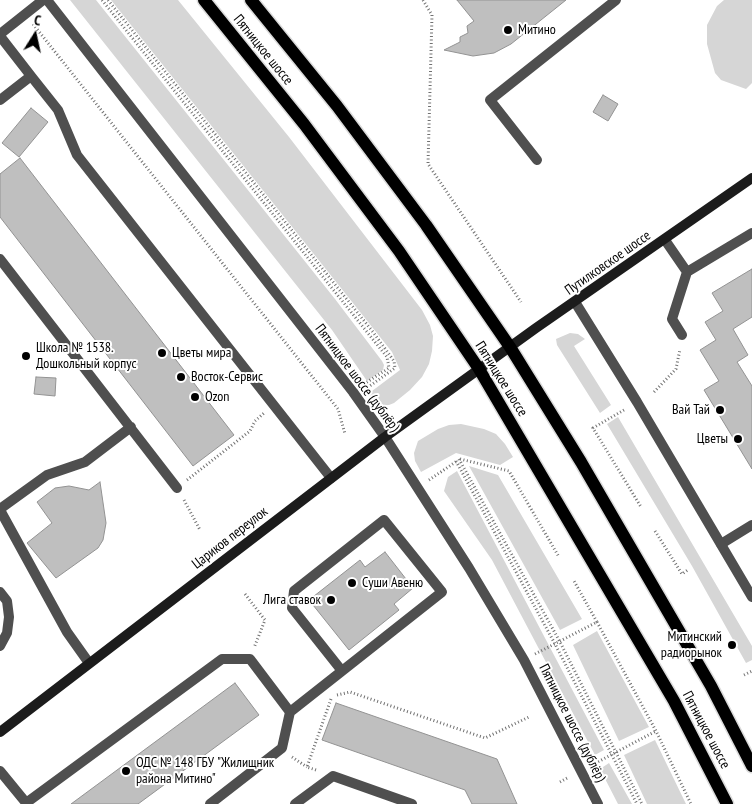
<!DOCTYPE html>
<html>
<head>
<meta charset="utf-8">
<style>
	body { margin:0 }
	#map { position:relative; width:752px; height:804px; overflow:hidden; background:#fff; font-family:"PT Sans Narrow",sans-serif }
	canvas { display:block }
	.north { position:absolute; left:10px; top:10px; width:50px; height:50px; -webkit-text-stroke:4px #fff; paint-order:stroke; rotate:10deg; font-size:14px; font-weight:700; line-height:20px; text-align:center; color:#000 }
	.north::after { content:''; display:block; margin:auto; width:18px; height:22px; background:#000; clip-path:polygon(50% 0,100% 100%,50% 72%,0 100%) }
</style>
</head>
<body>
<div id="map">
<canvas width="752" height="804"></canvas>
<div class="north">С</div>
</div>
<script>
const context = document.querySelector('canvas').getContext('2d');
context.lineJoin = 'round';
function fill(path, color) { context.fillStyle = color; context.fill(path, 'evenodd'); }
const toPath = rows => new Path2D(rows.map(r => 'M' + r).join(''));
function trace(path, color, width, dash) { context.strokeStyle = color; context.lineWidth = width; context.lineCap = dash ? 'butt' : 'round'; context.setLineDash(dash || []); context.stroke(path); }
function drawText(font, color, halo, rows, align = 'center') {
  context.font = font + ' "PT Sans Narrow",sans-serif'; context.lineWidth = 4; context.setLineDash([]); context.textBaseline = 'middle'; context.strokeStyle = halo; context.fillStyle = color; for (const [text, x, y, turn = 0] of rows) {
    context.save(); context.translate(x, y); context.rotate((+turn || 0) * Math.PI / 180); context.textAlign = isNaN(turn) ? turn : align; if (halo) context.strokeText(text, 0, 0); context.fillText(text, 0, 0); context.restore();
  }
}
fill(toPath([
	[70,0,96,0,335,299,382,361,384,365,383,370,367,381,332,330],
	[111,0,178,0,289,137,422,310,430,325,433,336,432,351,429,364,422,377,410,390,394,403,389,405,378,406,368,394,400,370,392,352],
	[724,0,752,0,752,83,746,89,721,80,715,73,707,44,707,25,717,6],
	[570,333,578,334,585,339,574,346,611,405,600,413,557,345,556,339],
	[618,417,752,646,752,660,746,663,692,566,607,424],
	[461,424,484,429,496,434,505,444,513,457,500,465,456,453,421,472,415,461,414,453,418,441,438,429,449,425],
	[469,466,498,475,582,619,560,630],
	[457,471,604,750,595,755,492,560,444,491,448,477],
	[597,631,649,727,619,741,573,645],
	[655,740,686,804,647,804,624,755],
	[609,763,632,804,618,804,600,769]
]), '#d6d6d6');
const building = toPath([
	[457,0,566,0,511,44,494,53,473,56,444,50,460,42,460,37,468,33,467,26,474,21,457,0],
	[603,95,618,104,608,121,593,112,603,95],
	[31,108,48,122,19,157,2,143,31,108],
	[20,158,234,435,193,466,0,217,0,174,20,158],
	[752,269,752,317,733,329,748,355,737,362,752,386,752,469,704,390,719,381,700,350,716,340,705,322,723,311,712,293,752,269],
	[36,377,56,378,55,396,34,394,36,377],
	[100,482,106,523,103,540,98,548,56,578,27,543,52,523,37,502,55,488,69,486,89,490,100,482],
	[385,552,413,588,394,604,399,610,349,650,309,600,360,560,365,567,385,552],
	[235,683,259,715,138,804,71,804,235,683],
	[336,703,497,759,517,804,472,804,465,790,322,740,336,703]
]);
fill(building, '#bfbfbf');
trace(building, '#939393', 1);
const primary = toPath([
	[204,0,304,124,399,251,479,369,674,701,727,804],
	[251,0,337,106,426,225,510,347,581,462,711,686,752,766]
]);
trace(primary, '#dbdbdb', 15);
trace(toPath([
	[102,0,387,357,389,368,364,384],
	[108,0,373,332,394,361,395,368,367,388],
	[423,0,432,15,428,164,521,302],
	[33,24,338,409,345,434],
	[654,392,676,369,680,349],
	[624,410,593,428,641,507],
	[459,459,560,642,642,804],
	[460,459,509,471,559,557],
	[456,461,555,644,637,804],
	[187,480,250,431,255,421,264,413],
	[429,480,457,461],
	[184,500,200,530],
	[655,531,682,574,689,569],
	[245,594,265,620,254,648],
	[597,622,656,731,691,804],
	[535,654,597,622,574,581],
	[744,675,752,671],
	[337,695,350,692,485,738,529,717],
	[292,757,307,767],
	[592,765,656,731],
	[316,770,307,767,331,699],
	[560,782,569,777]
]), '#717171', 3, [1, 2.5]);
trace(toPath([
	[0,34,43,0],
	[0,36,31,76,0,100],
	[31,76,58,110,77,155,331,478],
	[537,160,490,100,616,0],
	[665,240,687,272,752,233],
	[0,259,177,488],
	[682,335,672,319,687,272],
	[0,509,47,475,85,462,131,427],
	[0,510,67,632,89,663],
	[721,544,752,525],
	[0,592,7,601,9,617,7,633,0,646],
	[290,712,342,671,442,592,384,520,294,591,292,608,342,671],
	[0,771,27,804],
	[26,803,222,659,250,659,290,712,282,748,210,804],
	[295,804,333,776,412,804]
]), '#4f4f4f', 10);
trace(toPath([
	[47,0,353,392,385,437,469,568,524,660,598,804],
	[575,302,637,402,752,597]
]), '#4f4f4f', 10);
trace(toPath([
	[0,732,385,437,536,328,752,178]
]), '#1c1c1c', 10);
trace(primary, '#000', 12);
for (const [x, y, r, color] of [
	[508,30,5,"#000"],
	[162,353,5,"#000"],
	[26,356,5,"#000"],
	[181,377,5,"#000"],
	[195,397,5,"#000"],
	[720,410,5,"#000"],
	[738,439,5,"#000"],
	[352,583,5,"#000"],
	[331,600,5,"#000"],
	[732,645,5,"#000"],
	[126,771,5,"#000"]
]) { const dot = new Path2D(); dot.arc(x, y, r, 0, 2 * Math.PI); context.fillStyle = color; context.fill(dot); trace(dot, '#fff', 2); }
drawText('14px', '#000', '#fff', [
	["Митино",518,30],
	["Школа № 1538.",36,348],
	["Дошкольный корпус",36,364],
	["Цветы мира",172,353],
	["Восток-Сервис",191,377],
	["Ozon",205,397],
	["Вай Тай",710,410,"right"],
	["Цветы",728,439,"right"],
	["Суши Авеню",362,583],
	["Лига ставок",321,600,"right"],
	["Митинский",722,637,"right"],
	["радиорынок",722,653,"right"],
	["ОДС № 148 ГБУ \"Жилищник",136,763],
	["района Митино\"",136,779]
], 'left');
drawText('14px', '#000', '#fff', [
	["Пятницкое шоссе",263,50,51],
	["Путилковское шоссе",608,263,-35],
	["Пятницкое шоссе (дублёр)",357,378,53],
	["Пятницкое шоссе",501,379,58],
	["Цариков переулок",230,538,-38],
	["Пятницкое шоссе (дублёр)",572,723,63],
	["Пятницкое шоссе",706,730,62]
]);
</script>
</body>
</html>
